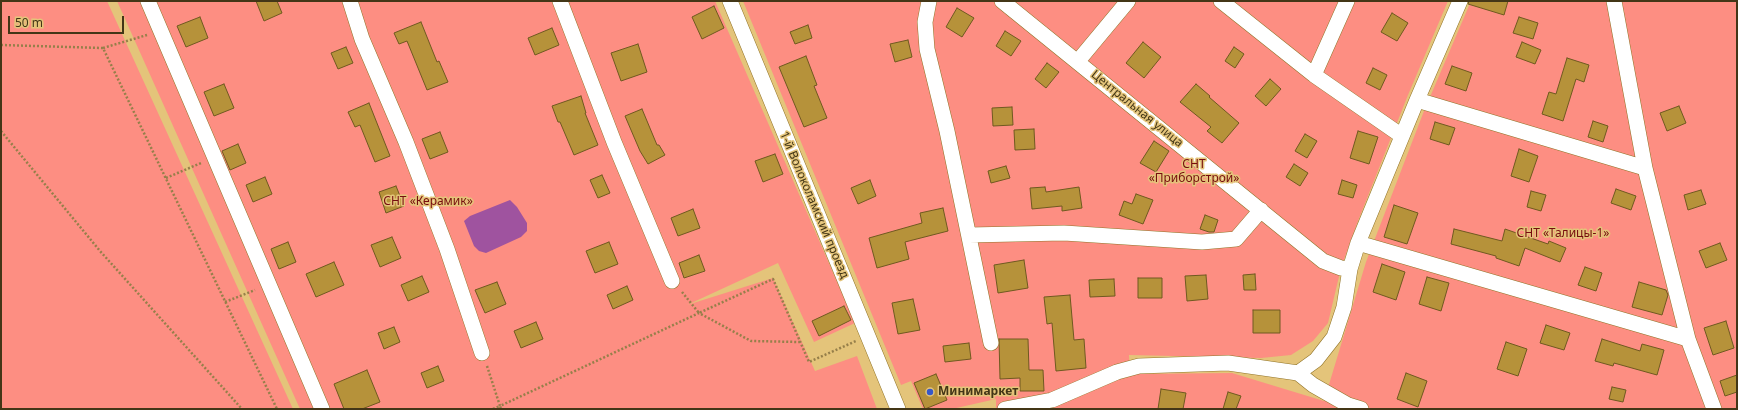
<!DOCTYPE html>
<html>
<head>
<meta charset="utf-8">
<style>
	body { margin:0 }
	#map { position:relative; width:1738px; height:410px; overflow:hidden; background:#e4c47a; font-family:"Noto Sans",sans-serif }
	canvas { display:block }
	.frame { position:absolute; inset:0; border:2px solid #433617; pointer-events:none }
	.scale { position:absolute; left:8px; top:16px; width:116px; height:18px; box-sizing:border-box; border:2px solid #433617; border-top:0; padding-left:5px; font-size:12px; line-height:14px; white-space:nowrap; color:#433617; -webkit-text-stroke:3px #e4c47a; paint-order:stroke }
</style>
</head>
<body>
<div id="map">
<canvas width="1738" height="410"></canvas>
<div class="frame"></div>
<div class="scale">50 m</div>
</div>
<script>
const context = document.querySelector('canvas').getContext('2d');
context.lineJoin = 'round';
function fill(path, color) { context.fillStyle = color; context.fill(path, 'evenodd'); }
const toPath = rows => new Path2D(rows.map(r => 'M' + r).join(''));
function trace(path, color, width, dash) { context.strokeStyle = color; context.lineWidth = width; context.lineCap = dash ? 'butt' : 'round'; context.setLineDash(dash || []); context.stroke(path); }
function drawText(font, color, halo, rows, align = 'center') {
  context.font = font + ' "Noto Sans",sans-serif'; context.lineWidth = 3; context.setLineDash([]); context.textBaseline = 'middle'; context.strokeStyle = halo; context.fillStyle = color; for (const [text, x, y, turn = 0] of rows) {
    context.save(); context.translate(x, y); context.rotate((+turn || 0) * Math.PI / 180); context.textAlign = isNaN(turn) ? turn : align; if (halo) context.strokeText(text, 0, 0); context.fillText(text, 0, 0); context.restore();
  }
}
fill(toPath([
	[1,1,107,1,293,409,1,409],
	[117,1,715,1,855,323,814,342,778,263,687,305,773,278,815,371,857,356,877,409,300,409],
	[743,1,1448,1,1408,95,1358,221,1341,268,1328,323,1313,341,1291,355,1261,358,1129,355,1130,374,1232,373,1324,401,1366,262,1424,111,1471,1,1737,1,1737,409,996,409,996,399,952,409,923,409,911,381,901,385]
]), '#fd8e82');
fill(toPath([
	[510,200,517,207,527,223,527,231,521,237,486,253,479,251,474,246,464,221,470,216]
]), '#9f539f');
const building = toPath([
	[256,1,277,1,282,13,264,21,256,1],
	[1469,1,1508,1,1504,15,1468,4,1469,1],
	[714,6,724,28,702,39,692,17,714,6],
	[957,8,974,18,962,37,946,27,957,8],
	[1392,13,1408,23,1397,41,1381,32,1392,13],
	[200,17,208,38,186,47,177,26,200,17],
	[1519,17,1538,23,1533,39,1513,33,1519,17],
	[421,22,437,62,439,61,448,82,427,90,407,41,399,44,394,33,421,22],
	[808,25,812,38,795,44,790,32,808,25],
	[552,28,559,45,535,55,528,38,552,28],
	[1005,31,1021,41,1011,56,996,46,1005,31],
	[908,40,912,57,895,62,890,44,908,40],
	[1143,42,1161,57,1144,78,1126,63,1143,42],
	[1522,42,1541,50,1535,64,1516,57,1522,42],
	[638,44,647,72,621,81,611,53,638,44],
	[346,47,353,63,338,69,331,53,346,47],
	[1234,47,1244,54,1235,68,1225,61,1234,47],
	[806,56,817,85,814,86,827,118,804,127,779,67,806,56],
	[1567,58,1589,65,1584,82,1576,79,1563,121,1542,114,1549,92,1556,94,1567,58],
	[1047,63,1059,72,1046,88,1035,79,1047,63],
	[1452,66,1472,73,1466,91,1445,84,1452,66],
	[1373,68,1387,75,1380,90,1366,83,1373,68],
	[1270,79,1281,89,1266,106,1255,96,1270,79],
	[224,84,234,108,214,116,204,92,224,84],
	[1196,84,1210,96,1209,97,1239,123,1222,143,1207,131,1211,127,1180,102,1196,84],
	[581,96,586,113,585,113,598,145,574,155,560,122,558,122,552,106,581,96],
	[369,103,390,156,375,162,360,125,355,127,348,112,369,103],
	[1679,106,1686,123,1667,131,1660,113,1679,106],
	[1012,107,1013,125,993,126,992,108,1012,107],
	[642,109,657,145,659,145,665,155,648,164,640,151,625,116,642,109],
	[1593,121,1608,126,1603,142,1588,137,1593,121],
	[1435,122,1455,128,1449,145,1430,139,1435,122],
	[1034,129,1035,149,1015,150,1014,130,1034,129],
	[1358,131,1378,137,1369,164,1350,158,1358,131],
	[440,132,448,152,430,159,422,139,440,132],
	[1305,134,1317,141,1307,158,1295,151,1305,134],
	[1154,141,1169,151,1156,172,1140,163,1154,141],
	[238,144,246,163,230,170,222,151,238,144],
	[1519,149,1538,156,1529,182,1511,176,1519,149],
	[775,154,783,174,763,182,755,161,775,154],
	[1294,164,1308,173,1300,186,1286,177,1294,164],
	[1006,166,1010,178,991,183,988,171,1006,166],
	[602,175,610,193,598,198,590,180,602,175],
	[265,177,272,194,253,202,246,185,265,177],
	[870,180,876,196,858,204,851,188,870,180],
	[1342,180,1357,185,1353,198,1338,194,1342,180],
	[396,186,404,206,386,213,379,192,396,186],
	[1045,187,1046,192,1079,187,1082,208,1062,211,1062,206,1032,209,1030,188,1045,187],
	[1616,189,1636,196,1631,210,1611,203,1616,189],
	[1701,190,1706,204,1688,210,1684,195,1701,190],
	[1531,191,1546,195,1541,211,1527,207,1531,191],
	[1136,194,1153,200,1143,224,1119,215,1124,201,1132,204,1136,194],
	[1394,205,1418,213,1407,244,1384,237,1394,205],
	[943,208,948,231,905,242,909,259,877,268,869,238,922,223,920,213,943,208],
	[693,209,700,228,678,236,671,218,693,209],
	[1205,215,1218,220,1214,232,1209,232,1200,229,1205,215],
	[1454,229,1502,241,1505,229,1548,244,1549,241,1566,248,1560,262,1525,248,1519,266,1496,258,1496,256,1451,244,1454,229],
	[392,237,401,258,380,267,371,245,392,237],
	[288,242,296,262,279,269,271,249,288,242],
	[609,242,618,264,595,273,586,251,609,242],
	[1720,243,1727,260,1706,268,1699,251,1720,243],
	[699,255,705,271,684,278,679,263,699,255],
	[1024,260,1028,288,998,293,994,265,1024,260],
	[334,262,344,285,316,297,306,274,334,262],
	[1382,264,1405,272,1396,300,1373,292,1382,264],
	[1585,267,1602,273,1596,291,1578,285,1585,267],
	[1255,274,1256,290,1244,290,1243,275,1255,274],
	[1206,275,1208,299,1187,301,1185,276,1206,275],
	[422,276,429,292,408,301,401,285,422,276],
	[1427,277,1449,283,1441,311,1419,304,1427,277],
	[1138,278,1162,278,1162,298,1138,298,1138,278],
	[1114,279,1115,296,1090,297,1089,280,1114,279],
	[497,282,506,304,485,313,475,290,497,282],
	[1639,282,1666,290,1668,295,1662,315,1632,307,1639,282],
	[627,286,633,300,613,309,607,295,627,286],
	[1070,295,1074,340,1084,339,1086,368,1056,371,1052,323,1047,324,1044,297,1070,295],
	[913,299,920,330,898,334,892,303,913,299],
	[844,306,851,320,819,336,812,321,844,306],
	[1253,310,1280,310,1280,333,1253,333,1253,310],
	[1726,321,1734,348,1713,355,1704,328,1726,321],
	[536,322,543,339,521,348,514,331,536,322],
	[1546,325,1570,333,1564,350,1540,343,1546,325],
	[394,327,400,342,384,349,378,333,394,327],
	[999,339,1028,339,1029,370,1043,370,1044,391,1020,391,1020,378,1000,379,999,339],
	[1602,339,1640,351,1642,344,1664,350,1657,375,1614,363,1613,366,1595,361,1602,339],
	[1506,342,1527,349,1518,376,1497,369,1506,342],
	[969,343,971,359,945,362,943,346,969,343],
	[438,366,444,381,427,388,421,373,438,366],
	[367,370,380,402,362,409,344,409,334,384,367,370],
	[1406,373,1427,381,1418,407,1397,399,1406,373],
	[936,374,947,400,925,409,914,383,936,374],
	[1737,375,1737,392,1725,396,1720,381,1737,375],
	[1612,387,1626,390,1623,402,1609,399,1612,387],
	[1161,389,1186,393,1183,409,1158,409,1161,389],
	[1228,392,1241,396,1236,409,1223,409,1228,392]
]);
fill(building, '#b6923a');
trace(building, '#705920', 1);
const minor = toPath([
	[148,1,322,409],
	[350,1,362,39,406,142,447,249,482,353],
	[560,1,614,142,672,281],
	[730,1,898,409],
	[929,1,925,22,927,49,947,131,991,343],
	[1002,1,1323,261,1341,268,1350,269],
	[1221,1,1314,75,1402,136],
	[1614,1,1645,168,1688,339,1714,409],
	[1078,61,1128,1],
	[1314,75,1347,1],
	[1417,100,1645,168],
	[969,235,1064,233,1202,242,1236,239,1261,210],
	[1358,243,1688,339],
	[1298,373,1313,385,1348,405,1361,409],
	[1005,409,1052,400,1117,372,1139,366,1228,363,1298,373,1316,360,1334,337,1344,307,1350,269,1358,243,1417,100,1460,1]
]);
trace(minor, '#917427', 16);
trace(toPath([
	[1,45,103,48,277,409],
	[103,48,147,35],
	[1,131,100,251,242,409],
	[166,178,201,163],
	[682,292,699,313,773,279,809,362,856,341],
	[225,302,255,290],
	[487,366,500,406,699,313,751,341,800,342],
	[493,409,500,406,501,409]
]), '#967f4a', 2.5, [2, 2]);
trace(minor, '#fff', 15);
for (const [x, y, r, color] of [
	[930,392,4,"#3658c9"]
]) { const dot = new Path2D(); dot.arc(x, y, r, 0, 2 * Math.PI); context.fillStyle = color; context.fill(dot); trace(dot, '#e4c47a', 1.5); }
drawText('12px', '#433617', '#e4c47a', [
	["Центральная улица",1137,109,39],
	["1-й Волоколамский проезд",814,205,67]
]);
drawText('12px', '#760d0f', '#e4c47a', [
	["СНТ",1194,165],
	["«Приборстрой»",1194,179],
	["СНТ «Керамик»",428,202],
	["СНТ «Талицы-1»",1563,234]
]);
drawText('bold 12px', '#433617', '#e4c47a', [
	["Минимаркет",938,392]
], 'left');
</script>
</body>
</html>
